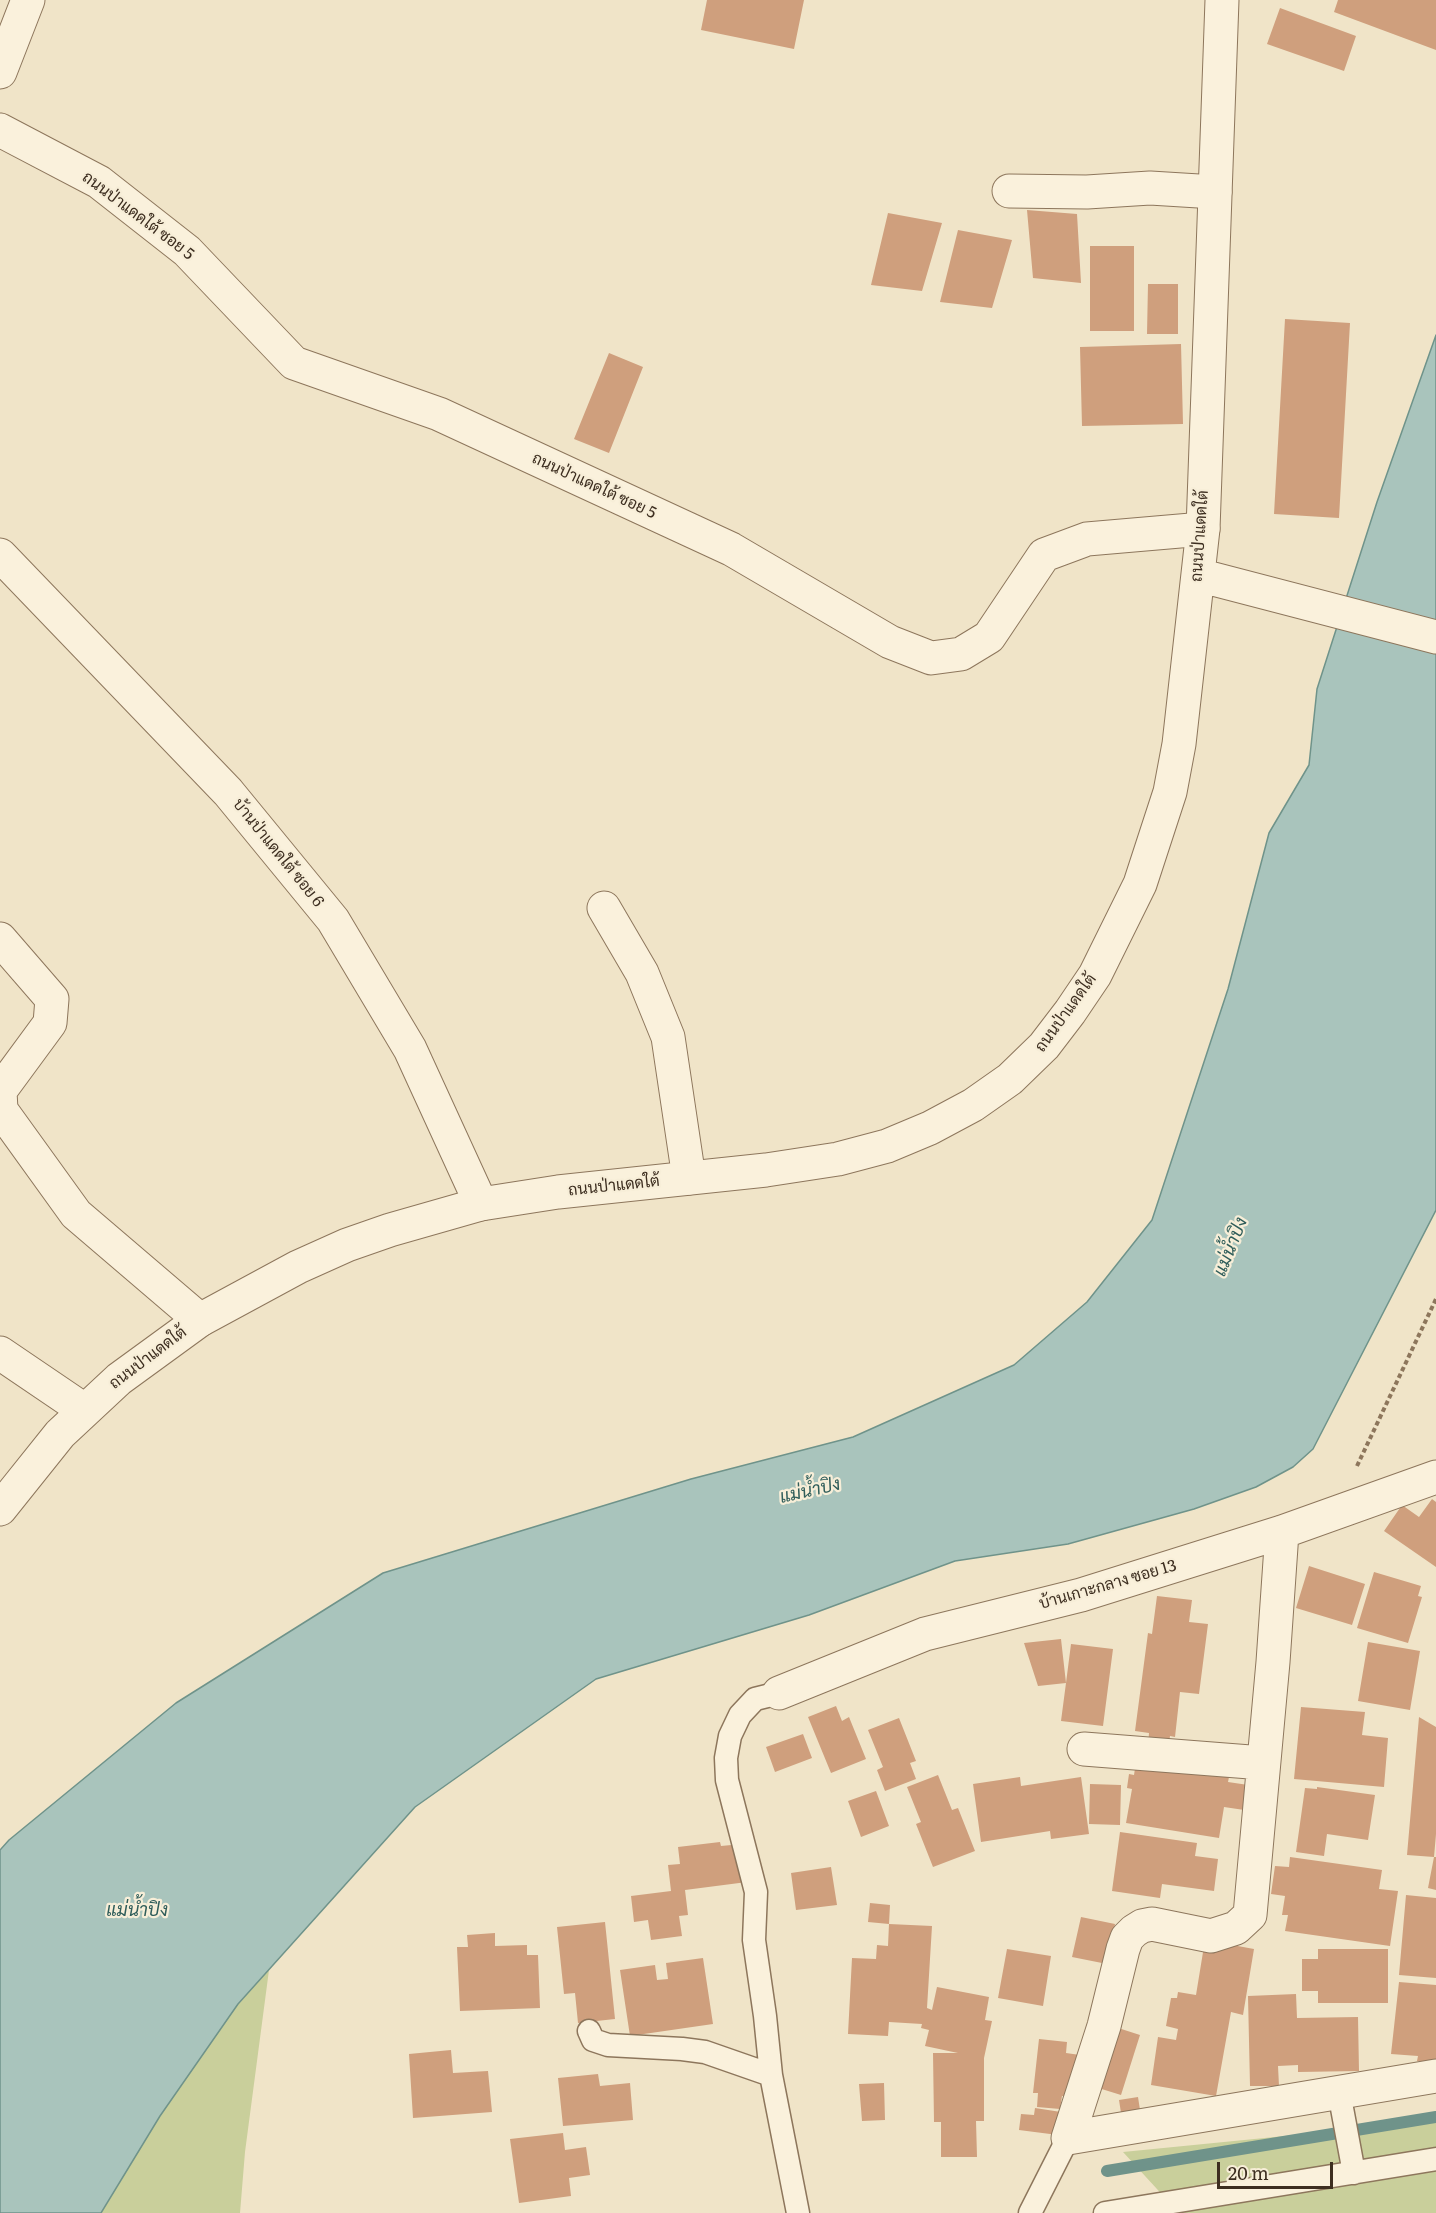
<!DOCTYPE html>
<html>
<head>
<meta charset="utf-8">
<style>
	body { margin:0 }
	#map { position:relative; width:1436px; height:2213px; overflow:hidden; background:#f0e4c8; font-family:Literata,serif }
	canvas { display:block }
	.scale { position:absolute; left:1217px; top:2162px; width:116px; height:27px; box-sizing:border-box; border:3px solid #3d2e20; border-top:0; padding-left:8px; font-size:18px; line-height:21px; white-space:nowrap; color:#3d2e20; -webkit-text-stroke:4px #f7eed8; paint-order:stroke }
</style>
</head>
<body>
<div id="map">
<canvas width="1436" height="2213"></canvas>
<div class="scale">20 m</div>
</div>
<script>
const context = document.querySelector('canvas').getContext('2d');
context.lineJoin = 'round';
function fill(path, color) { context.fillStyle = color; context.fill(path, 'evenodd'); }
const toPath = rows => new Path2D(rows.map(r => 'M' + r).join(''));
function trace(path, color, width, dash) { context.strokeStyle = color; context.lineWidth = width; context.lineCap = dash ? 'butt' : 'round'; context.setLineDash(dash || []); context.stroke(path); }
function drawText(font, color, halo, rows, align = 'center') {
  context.font = font + ' Literata,Sarabun,serif'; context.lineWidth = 4.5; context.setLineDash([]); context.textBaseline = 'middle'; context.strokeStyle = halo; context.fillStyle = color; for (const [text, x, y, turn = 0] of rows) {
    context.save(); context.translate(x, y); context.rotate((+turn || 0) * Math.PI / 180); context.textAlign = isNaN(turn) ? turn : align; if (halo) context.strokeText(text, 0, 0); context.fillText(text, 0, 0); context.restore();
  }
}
fill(toPath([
	[269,1970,245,2152,240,2213,101,2213,160,2116,238,2004],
	[1436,2121,1436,2213,1179,2213,1123,2152]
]), '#c9cf9b');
const water = toPath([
	[1436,335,1436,1210,1313,1449,1293,1467,1256,1487,1194,1509,1068,1544,955,1561,809,1615,596,1679,415,1807,238,2004,160,2116,101,2213,0,2213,0,1850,9,1840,176,1703,383,1573,691,1479,853,1437,1014,1365,1087,1302,1152,1220,1228,989,1269,833,1309,765,1317,689,1377,502,1436,335]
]);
fill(water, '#a9c4bc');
trace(water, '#6f938a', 1.5);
trace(toPath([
	[1107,2171,1436,2117]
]), '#6f938a', 12);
fill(toPath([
	[707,0,804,0,794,49,701,30],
	[1338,0,1436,0,1436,50,1334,12],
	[1280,8,1356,36,1344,71,1267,44],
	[1027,210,1077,214,1081,283,1033,278],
	[888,213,942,223,922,291,871,285],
	[958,230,1012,240,992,308,940,302],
	[1090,246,1134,246,1134,331,1090,331],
	[1148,284,1178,284,1178,334,1147,334],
	[1285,319,1350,323,1339,518,1274,514],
	[1181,344,1183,424,1082,426,1080,347],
	[609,353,643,367,609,453,574,439],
	[1432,1499,1436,1502,1436,1567,1384,1531,1402,1505,1419,1517],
	[1309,1566,1365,1584,1352,1625,1296,1608],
	[1374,1572,1421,1586,1418,1596,1422,1597,1408,1643,1357,1628],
	[1157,1596,1192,1600,1189,1622,1208,1624,1199,1694,1180,1692,1175,1737,1170,1736,1168,1750,1148,1747,1149,1733,1135,1731,1148,1633,1152,1634],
	[1061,1639,1066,1683,1071,1644,1113,1649,1103,1726,1061,1721,1066,1683,1038,1686,1024,1643],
	[1368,1642,1420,1651,1410,1710,1358,1701],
	[836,1706,842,1721,849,1717,866,1759,831,1773,808,1717],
	[1301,1707,1365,1712,1362,1735,1388,1738,1384,1787,1294,1779],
	[1419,1717,1436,1727,1436,1834,1434,1857,1407,1855],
	[899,1718,916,1761,910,1763,916,1779,885,1791,877,1770,883,1767,868,1730],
	[803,1734,812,1758,775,1772,766,1747],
	[1136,1762,1229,1777,1228,1782,1255,1786,1251,1811,1224,1807,1219,1838,1126,1823,1132,1789,1127,1788,1129,1774,1134,1775],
	[938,1775,952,1810,958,1808,975,1851,933,1867,916,1824,921,1822,907,1787],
	[1020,1777,1021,1786,1081,1777,1089,1834,1051,1839,1050,1831,981,1842,973,1784],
	[1090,1784,1121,1785,1120,1825,1089,1824],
	[1317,1787,1375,1795,1368,1840,1327,1834,1324,1856,1296,1852,1305,1788,1317,1789],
	[876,1791,889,1826,861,1837,848,1801],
	[1120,1832,1197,1843,1195,1856,1218,1859,1214,1891,1162,1884,1160,1898,1112,1891],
	[720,1842,721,1846,742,1844,747,1882,685,1890,688,1915,679,1916,682,1936,651,1940,648,1920,634,1922,631,1896,671,1891,668,1865,680,1864,678,1847],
	[1290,1857,1382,1870,1379,1889,1398,1891,1390,1946,1285,1931,1288,1915,1282,1915,1285,1896,1271,1894,1275,1866,1289,1867],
	[1434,1857,1436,1857,1436,1890,1428,1888],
	[831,1867,837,1905,796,1910,791,1873],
	[1406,1895,1436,1898,1436,1978,1399,1975],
	[870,1903,890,1905,889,1924,868,1922],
	[1081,1917,1115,1924,1107,1964,1072,1957],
	[605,1922,615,2019,578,2023,575,1993,564,1994,557,1927],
	[889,1924,932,1926,927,2008,932,2010,937,1987,989,1997,985,2020,992,2021,984,2058,984,2121,976,2121,977,2157,941,2157,941,2122,934,2122,933,2053,958,2053,925,2046,929,2030,921,2028,922,2024,889,2022,888,2036,848,2034,852,1958,876,1959,877,1945,888,1946],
	[495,1933,495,1946,527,1945,527,1955,538,1955,540,2008,460,2011,457,1947,468,1947,467,1935],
	[1205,1940,1254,1949,1243,2015,1231,2012,1216,2096,1151,2085,1158,2037,1176,2040,1178,2029,1166,2026,1171,1998,1177,1998,1178,1992,1196,1995],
	[1007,1949,1051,1956,1043,2006,998,1998],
	[1318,1949,1388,1949,1388,2003,1318,2003,1318,1991,1302,1991,1302,1959,1318,1959],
	[703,1958,713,2024,630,2036,620,1970,655,1965,657,1980,668,1979,666,1963],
	[1399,1982,1436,1985,1436,2063,1417,2061,1418,2056,1391,2054],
	[1296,1994,1297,2018,1358,2017,1359,2071,1298,2072,1298,2065,1278,2066,1279,2086,1250,2086,1248,1996],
	[1112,2026,1140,2035,1121,2095,1092,2086],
	[1039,2039,1067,2042,1066,2053,1087,2056,1072,2097,1062,2096,1060,2109,1037,2107,1038,2093,1033,2093],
	[451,2050,453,2073,488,2071,492,2112,413,2118,409,2054],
	[598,2074,600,2086,630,2083,633,2120,563,2126,558,2078],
	[884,2083,885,2120,862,2121,859,2084],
	[1138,2097,1140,2110,1124,2132,1119,2100],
	[1035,2108,1061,2112,1058,2135,1019,2130,1021,2114,1034,2115],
	[563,2133,565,2150,586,2147,590,2175,569,2178,571,2196,519,2203,510,2139]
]), '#cf9f7d');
const service = toPath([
	[589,2031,593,2040,608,2045,682,2049,705,2052,771,2075,798,2213],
	[771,2075,765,2016,754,1940,756,1892,727,1780,726,1758,730,1736,740,1715,755,1699,779,1693],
	[1339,2092,1354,2173],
	[1030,2213,1068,2138],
	[1105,2213,1436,2159]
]);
const minor = toPath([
	[0,72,28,0],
	[0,130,99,182,187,251,294,363,439,414,731,549,890,642,931,658,961,654,989,637,1044,555,1087,539,1203,529],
	[1009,191,1087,192,1150,188,1215,192],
	[0,555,228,792,333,920,410,1049,481,1204],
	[604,908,642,973,668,1037,689,1178],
	[0,939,52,999,50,1023,0,1091,1,1110,76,1214,200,1320],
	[0,1353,84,1410],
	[1282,1532,1273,1662,1250,1915,1236,1928,1211,1936,1152,1924,1142,1926,1134,1931,1127,1938,1123,1949,1104,2026,1068,2138,1436,2076],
	[779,1693,925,1634,1081,1595,1282,1532,1436,1477],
	[1084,1749,1263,1763]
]);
const tertiary = toPath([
	[1198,575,1436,637],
	[0,1509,60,1434,119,1379,200,1320,298,1267,347,1245,390,1230,481,1204,558,1192,766,1170,838,1159,887,1146,930,1128,973,1105,1010,1079,1044,1046,1070,1012,1095,975,1140,884,1170,792,1179,744,1203,529,1222,0]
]);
trace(service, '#8d765c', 25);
trace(minor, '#8d765c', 35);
trace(tertiary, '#8d765c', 35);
trace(toPath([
	[1357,1466,1436,1299]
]), '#8d765c', 4, [4.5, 3]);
trace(service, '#faf1dc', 22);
trace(minor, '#faf1dc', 33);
trace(tertiary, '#faf1dc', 33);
drawText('16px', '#3d2e20', '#f7eed8', [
	["ถนนป่าแดดใต้ ซอย 5",138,216,37],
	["ถนนป่าแดดใต้ ซอย 5",594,486,25],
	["ถนนป่าแดดใต้",1200,536,-86],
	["บ้านป่าแดดใต้ ซอย 6",278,853,51],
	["ถนนป่าแดดใต้",1066,1013,-54],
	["ถนนป่าแดดใต้",614,1186,-6],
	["ถนนป่าแดดใต้",148,1358,-37],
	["บ้านเกาะกลาง ซอย 13",1108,1585,-16]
]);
drawText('italic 18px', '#2f5d5a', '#f7eed8', [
	["แม่น้ำปิง",1231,1247,-68],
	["แม่น้ำปิง",810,1491,-13],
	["แม่น้ำปิง",137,1911]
]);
</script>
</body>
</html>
